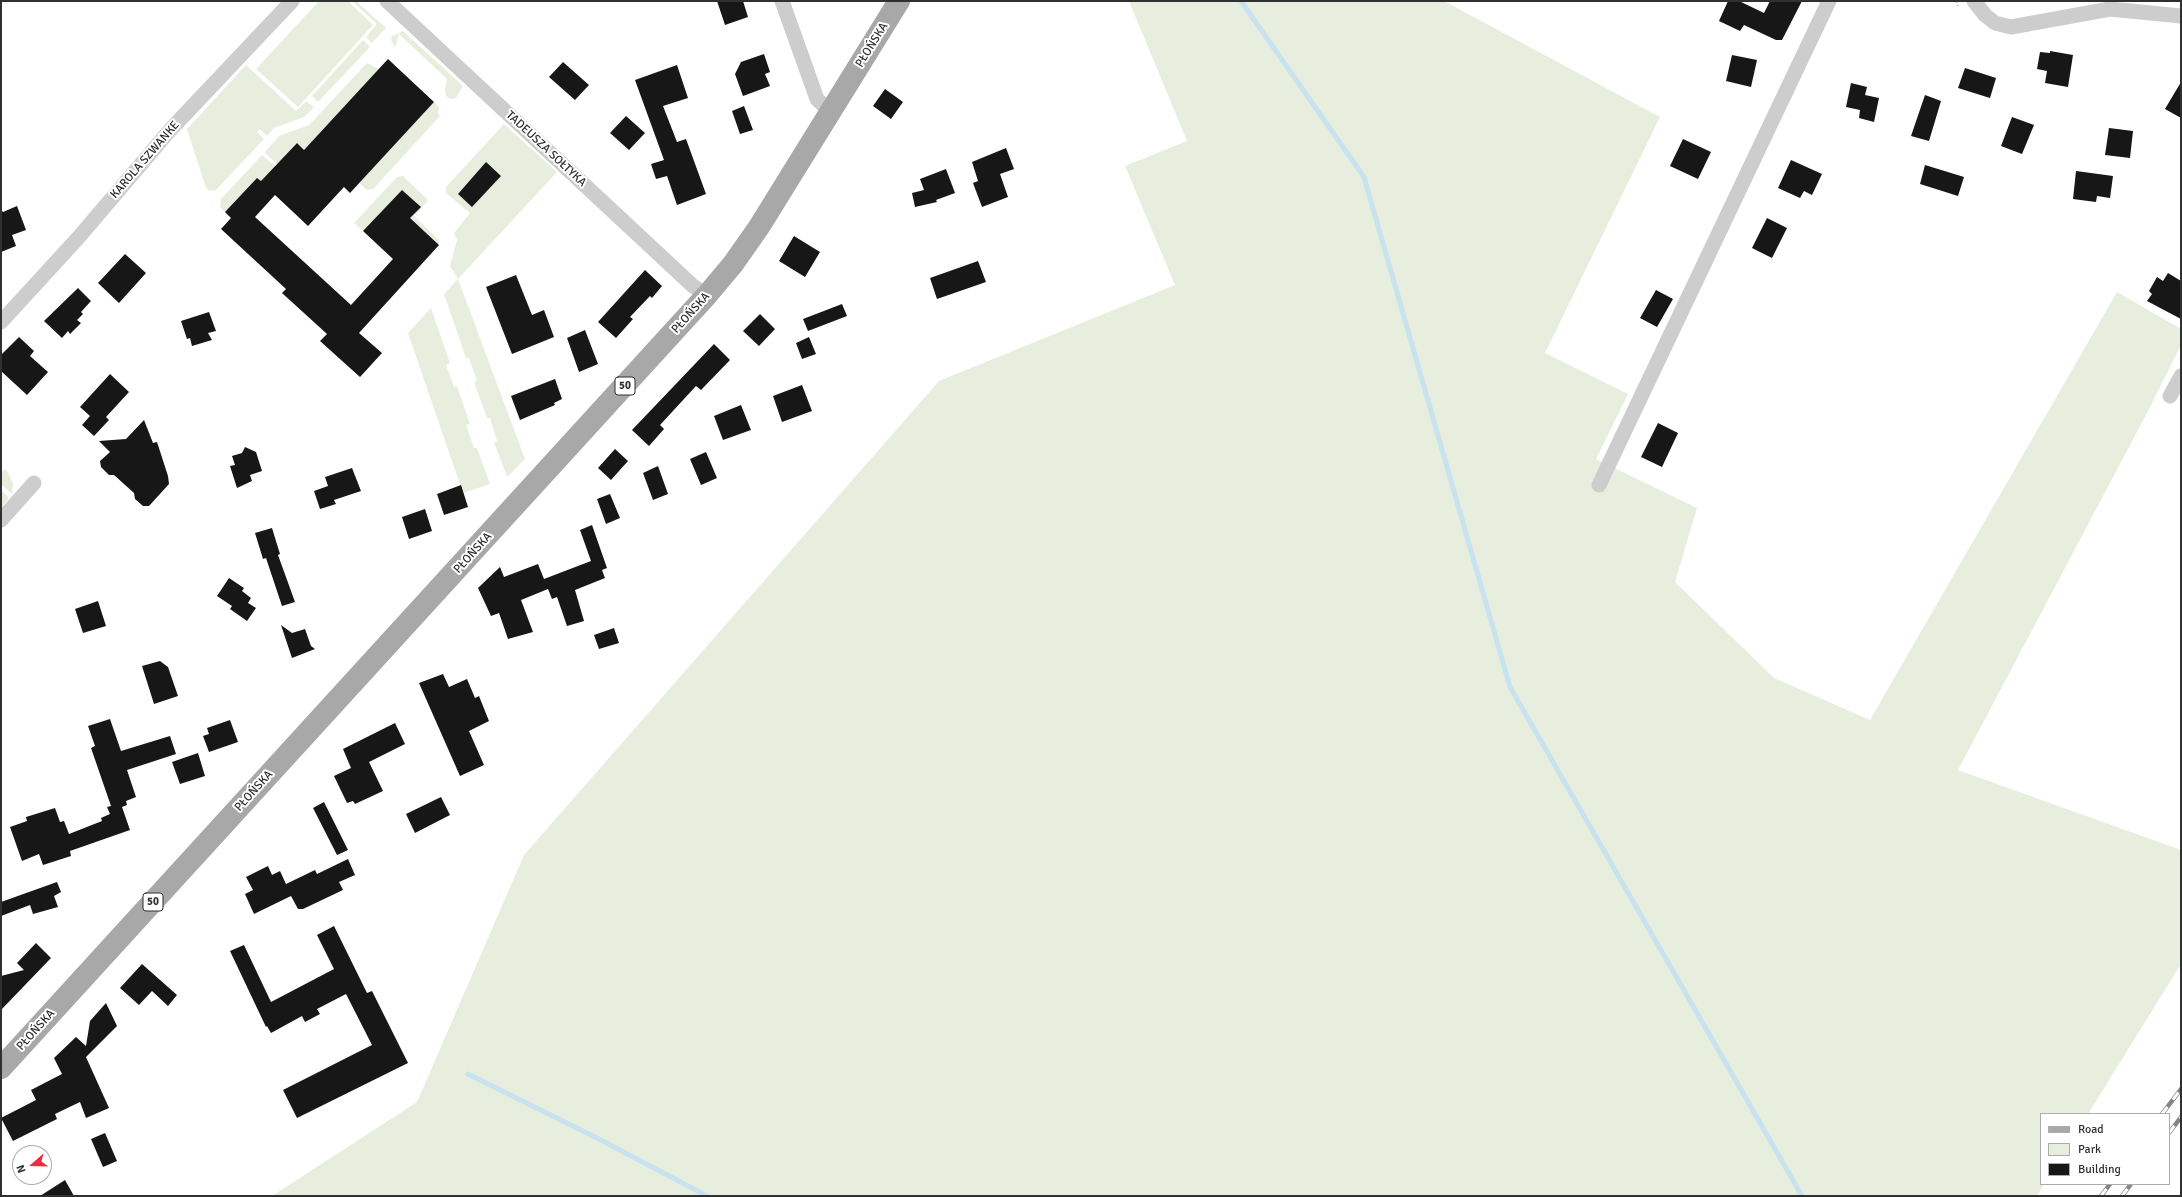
<!DOCTYPE html>
<html>
<head>
<meta charset="utf-8">
<style>
	body { margin:0 }
	#map { position:relative; width:2182px; height:1197px; overflow:hidden; background:#fff; font-family:Signika,sans-serif }
	canvas { display:block }
	.frame { position:absolute; inset:0; border:2px solid #303030; pointer-events:none }
	.legend { position:absolute; left:2040px; top:1113px; width:130px; height:72px; box-sizing:border-box; background:#fff; border:1px solid #acacac; margin:0; padding:5px 7px; list-style:none; font-size:12px; color:#303030 }
	.legend li { display:flex; align-items:center; gap:8px; height:20px }
	.legend b { width:20px; border:1px solid #acacac }
	.north { position:absolute; left:12px; top:1145px; width:40px; height:40px; box-sizing:border-box; background:#fff; border:1px solid #acacac; border-radius:50%; rotate:250deg; font-size:11px; font-weight:700; line-height:16px; text-align:center; color:#303030 }
	.north::after { content:''; display:block; margin:auto; width:14px; height:18px; background:#f02a42; clip-path:polygon(50% 0,100% 100%,50% 72%,0 100%) }
</style>
</head>
<body>
<div id="map">
<canvas width="2182" height="1197"></canvas>
<div class="frame"></div>
<ul class="legend">
<li><b style="height:5px;background:#a8a8a8"></b>Road</li>
<li><b style="height:11px;background:#e7eede"></b>Park</li>
<li><b style="height:11px;background:#171717"></b>Building</li>
</ul>
<div class="north">N</div>
</div>
<script>
const context = document.querySelector('canvas').getContext('2d');
context.lineJoin = 'round';
function fill(path, color) { context.fillStyle = color; context.fill(path, 'evenodd'); }
const toPath = rows => new Path2D(rows.map(r => 'M' + r).join(''));
function trace(path, color, width, dash) { context.strokeStyle = color; context.lineWidth = width; context.lineCap = dash ? 'butt' : 'round'; context.setLineDash(dash || []); context.stroke(path); }
function drawText(font, color, halo, rows, align = 'center') {
  context.font = font + ' Signika,sans-serif'; context.lineWidth = 4; context.setLineDash([]); context.textBaseline = 'middle'; context.strokeStyle = halo; context.fillStyle = color; for (const [text, x, y, turn = 0] of rows) {
    context.save(); context.translate(x, y); context.rotate((+turn || 0) * Math.PI / 180); context.textAlign = isNaN(turn) ? turn : align; if (halo) context.strokeText(text, 0, 0); context.fillText(text, 0, 0); context.restore();
  }
}
fill(toPath([
	[319,1,348,1,373,25,298,107,256,69],
	[352,1,356,1,386,28,372,43,366,37,377,24],
	[1129,1,1444,1,1660,117,1545,353,1628,394,1596,459,1697,508,1675,582,1774,678,1870,720,2117,292,2181,329,2181,345,2147,413,1958,770,2181,850,2181,964,2088,1114,2041,1114,2041,1184,2044,1184,2037,1196,272,1196,417,1102,524,855,939,381,1175,285,1125,166,1187,141],
	[403,31,463,86,456,98,451,99,446,96,445,90,447,79,399,34,395,48,391,40,392,36],
	[363,40,370,47,318,102,312,96],
	[367,63,379,69,304,150,296,143,277,164,266,154,265,152,279,136,309,125],
	[246,65,296,111,306,101,314,107,304,117,274,128,267,136,260,129,257,132,264,139,216,190,210,191,206,188,187,129],
	[434,102,439,107,438,113,440,116,373,189,367,190,359,183],
	[504,124,557,172,458,279,525,459,507,477,494,442,497,441,490,418,487,418,474,382,477,381,469,358,466,358,444,294,458,279,450,266,457,240,454,233,470,213,446,193,446,187],
	[262,155,275,166,261,181,257,179,225,212,220,207,221,199],
	[403,176,427,199,427,202,414,216,439,240,439,245,422,229,409,243,397,233,420,207,402,190,363,231,354,223,397,177],
	[431,308,450,363,446,365,454,387,457,386,470,424,466,425,474,448,477,448,490,484,463,493,408,333],
	[6,469,13,483,12,494,1,484,1,472],
	[1,490,9,498,1,508]
]), '#e7eede');
trace(toPath([
	[1241,1,1364,177,1510,687,1802,1196],
	[468,1074,599,1139,707,1196]
]), '#c9e2ef', 5);
fill(toPath([
	[717,1,743,1,748,17,725,25],
	[1728,1,1739,1,1764,13,1770,1,1802,1,1782,40,1776,40,1744,25,1740,31,1719,21],
	[2050,51,2073,55,2068,87,2045,83,2047,71,2037,69,2040,52,2050,53],
	[764,54,770,72,765,74,770,86,743,96,735,74,741,62],
	[1732,55,1757,60,1751,87,1726,81],
	[388,59,434,102,350,193,344,187,308,226,275,195,255,217,351,305,393,259,363,231,402,190,421,207,410,218,439,245,359,333,382,353,360,377,320,341,327,334,282,293,286,289,221,229,231,218,225,212,257,178,261,181,297,143,304,150],
	[563,62,589,85,575,100,549,77],
	[677,65,688,98,663,106,677,142,686,139,706,194,677,205,667,176,656,179,651,164,664,160,635,80],
	[1965,68,1996,78,1990,98,1958,88],
	[2181,82,2181,118,2165,109],
	[1851,83,1867,87,1865,95,1879,98,1874,122,1859,118,1860,110,1846,107],
	[885,89,903,102,891,119,873,106],
	[1925,95,1941,101,1929,141,1911,136],
	[744,106,753,130,740,134,732,111],
	[626,116,645,133,629,150,610,133],
	[2012,117,2034,125,2022,154,2001,146],
	[2109,128,2133,131,2130,158,2105,155],
	[1683,139,1711,152,1698,179,1670,166],
	[1006,148,1014,169,1000,174,1008,197,982,207,973,183,978,181,972,162],
	[1791,160,1822,174,1812,195,1804,191,1800,198,1778,188],
	[486,162,501,176,472,207,458,194],
	[1925,165,1964,177,1958,196,1920,184],
	[946,169,955,193,936,200,937,202,915,207,912,193,924,190,920,179],
	[2076,171,2113,176,2110,198,2097,196,2096,202,2073,199],
	[17,206,26,230,12,235,16,246,1,252,1,210,3,212],
	[1767,218,1787,228,1772,258,1752,248],
	[794,236,820,252,805,277,779,261],
	[125,254,146,273,119,303,98,283],
	[978,261,986,282,937,299,930,278],
	[645,270,662,286,652,298,650,296,630,317,633,319,616,338,598,322],
	[2168,273,2181,281,2181,319,2147,301,2152,294,2149,291,2157,277,2163,281],
	[516,275,532,315,544,310,554,337,512,354,486,287],
	[78,288,91,301,81,312,83,314,77,320,81,323,70,334,68,331,62,338,44,321],
	[1656,290,1673,299,1657,327,1640,318],
	[842,304,847,316,808,331,803,319],
	[209,312,216,331,208,333,212,340,192,346,190,338,187,339,181,321],
	[760,314,775,329,759,346,743,331],
	[585,330,598,364,579,372,567,338],
	[19,337,34,351,30,356,48,372,27,395,1,371,1,355],
	[809,337,816,354,802,359,796,343],
	[714,344,730,360,701,390,696,386,660,425,664,429,649,446,632,430],
	[110,374,129,392,106,417,109,420,94,436,82,425,90,416,80,407],
	[555,379,562,399,554,403,555,405,520,420,511,396],
	[802,385,812,411,782,422,773,396],
	[741,405,751,430,723,440,714,416],
	[144,420,153,443,157,442,168,476,169,484,149,506,143,506,135,499,134,493,114,475,109,475,101,467,100,461,110,452,99,441,126,439],
	[1658,423,1678,433,1662,467,1641,457],
	[245,447,256,452,262,471,250,475,252,481,237,488,230,466,235,465,232,456,242,453],
	[615,449,628,461,611,480,598,468],
	[706,452,717,478,701,485,690,459],
	[658,466,668,494,653,500,643,473],
	[352,468,361,491,334,500,336,504,320,509,314,491,328,486,325,477],
	[461,485,468,507,444,515,437,494],
	[610,494,620,518,606,524,597,499],
	[425,509,432,531,409,539,402,517],
	[592,525,607,568,602,570,605,578,575,590,584,621,567,626,557,597,552,599,548,589,521,600,533,632,508,639,499,613,491,616,478,588,500,567,504,577,538,564,544,579,591,561,580,530],
	[272,528,280,554,278,555,295,602,282,606,266,558,263,559,255,533],
	[229,578,244,588,242,591,251,598,248,603,256,608,247,621,230,609,232,606,217,596],
	[98,601,106,626,83,633,75,609],
	[281,625,292,633,305,629,311,646,315,649,292,658],
	[614,628,619,643,599,649,594,635],
	[160,661,168,667,178,696,154,704,142,666],
	[443,674,449,687,467,679,475,698,479,696,489,721,469,731,484,765,460,776,419,683],
	[110,719,121,751,170,736,176,754,127,770,136,797,126,801,127,805,122,807,130,830,70,851,71,856,43,865,39,854,22,861,10,827,27,821,26,817,55,808,60,822,64,821,69,834,102,821,101,818,110,814,107,807,111,806,91,748,95,746,88,726],
	[230,720,238,742,209,752,203,736,209,734,207,728],
	[395,723,405,744,369,762,383,791,355,804,353,801,347,803,334,776,351,768,343,749],
	[198,753,205,776,180,784,172,762],
	[441,797,450,815,415,833,406,814],
	[324,802,348,850,337,855,313,808],
	[348,859,355,875,339,882,343,890,303,909,298,909,291,896,254,914,245,894,253,890,246,877,268,866,272,875,280,871,286,884,315,870,317,874],
	[57,882,61,892,54,896,58,907,33,914,30,905,1,916,1,902],
	[334,926,367,993,372,991,408,1063,297,1118,283,1090,372,1045,346,994,317,1009,320,1014,305,1022,302,1016,271,1033,267,1026,266,1027,230,951,244,945,271,1002,334,969,317,935],
	[36,943,51,958,1,1010,1,976,24,970,17,963],
	[142,964,177,995,168,1006,152,991,139,1005,120,988],
	[106,1003,117,1026,86,1057,109,1108,86,1118,80,1102,55,1114,57,1119,13,1141,1,1118,36,1100,31,1090,62,1074,54,1058,76,1037,86,1046,90,1021],
	[105,1133,117,1161,103,1167,91,1139],
	[65,1180,74,1196,40,1196]
]), '#171717');
trace(toPath([
	[1956,1,1958,6]
]), '#cdcdcd', 2.5, [2, 2]);
trace(toPath([
	[387,1,693,286,707,295],
	[782,1,817,99,830,112],
	[1974,1,1985,15,1995,23,2011,27,2110,9,2181,16],
	[1,322,78,238,171,129,292,1],
	[2170,396,2181,376],
	[1599,485,1829,1],
	[1,520,34,483]
]), '#cdcdcd', 15);
trace(toPath([
	[1,1068,707,295,733,264,759,227,899,1]
]), '#a8a8a8', 22);
const rail = toPath([
	[2162,1114,2181,1089],
	[2169,1133,2181,1117],
	[2101,1196,2110,1184],
	[2122,1196,2131,1184]
]);
trace(rail, '#858585', 4.5);
trace(rail, '#fff', 3, [9]);
for (const [x, y, w] of [
	[625,386,20],
	[153,902,20]
]) { const box = new Path2D(); box.roundRect(x - w / 2, y - 9, w, 18, 3); context.fillStyle = '#fff'; context.fill(box); trace(box, '#303030', 1); }
drawText('bold 11px', '#303030', null, [
	["50",625,386],
	["50",153,902]
]);
drawText('12px', '#303030', '#fff', [
	["PŁOŃSKA",872,45,-58],
	["TADEUSZA SOŁTYKA",546,149,43],
	["KAROLA SZWANKE",145,160,-49],
	["PŁOŃSKA",691,313,-48],
	["PŁOŃSKA",473,553,-48],
	["PŁOŃSKA",254,791,-48],
	["PŁOŃSKA",36,1030,-48]
]);
</script>
</body>
</html>
